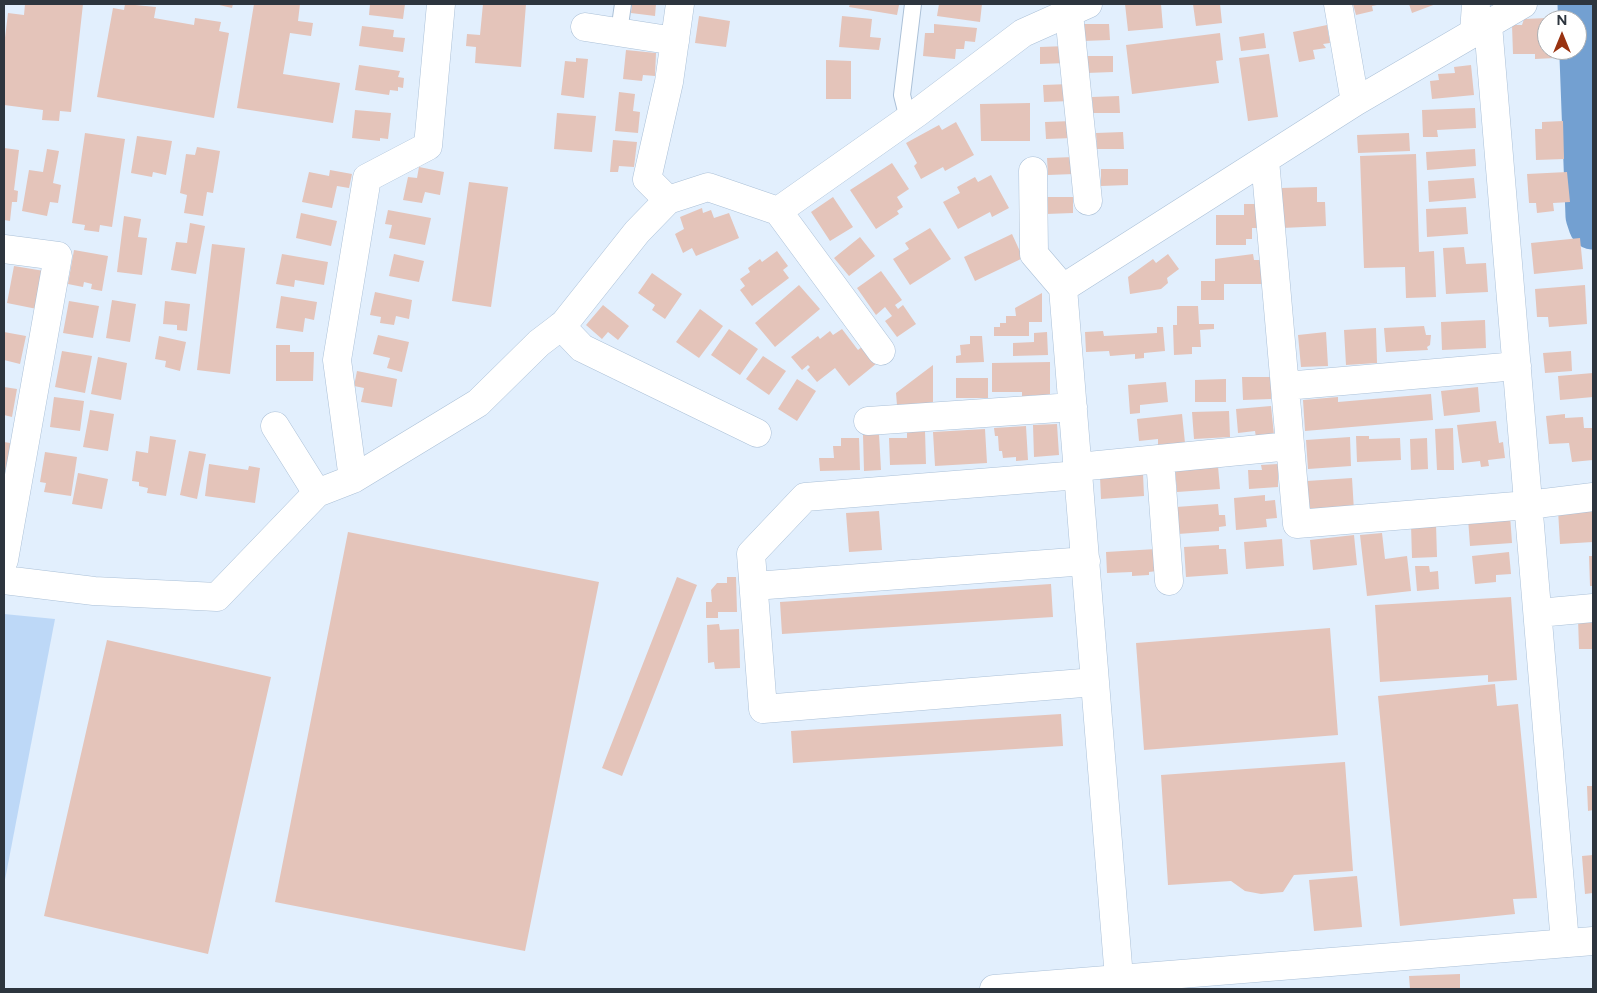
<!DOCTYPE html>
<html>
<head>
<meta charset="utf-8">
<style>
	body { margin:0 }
	#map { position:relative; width:1597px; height:993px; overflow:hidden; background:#e2effd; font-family:Figtree,sans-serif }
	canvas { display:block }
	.frame { position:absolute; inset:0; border:5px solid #2d353e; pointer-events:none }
	.north { position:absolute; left:1537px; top:10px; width:50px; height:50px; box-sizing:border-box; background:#fff; border:1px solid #abaeb2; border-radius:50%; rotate:0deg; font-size:14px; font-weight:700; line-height:20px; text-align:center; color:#2d353e }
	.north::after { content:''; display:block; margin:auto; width:18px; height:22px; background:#931; clip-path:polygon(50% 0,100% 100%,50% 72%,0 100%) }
</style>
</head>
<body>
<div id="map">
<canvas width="1597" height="993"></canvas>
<div class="frame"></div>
<div class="north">N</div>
</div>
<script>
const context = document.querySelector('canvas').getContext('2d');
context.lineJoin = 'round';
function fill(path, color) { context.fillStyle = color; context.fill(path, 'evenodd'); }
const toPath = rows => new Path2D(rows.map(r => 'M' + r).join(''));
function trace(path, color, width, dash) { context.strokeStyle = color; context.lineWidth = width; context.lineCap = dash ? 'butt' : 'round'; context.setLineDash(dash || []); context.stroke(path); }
fill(toPath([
	[4,614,55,619,4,885]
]), '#bdd8f7');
trace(toPath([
	[1582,4,1590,216,1593,225]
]), '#73a0d1', 49);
fill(toPath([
	[25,4,83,4,71,112,60,111,59,121,42,120,43,110,4,105,4,46,8,13,24,15],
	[125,4,156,7,154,18,194,25,195,18,221,22,219,31,229,33,214,118,97,97,113,8,124,10],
	[215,4,233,4,232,8],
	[254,4,300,4,298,21,313,23,311,36,290,33,283,74,340,83,333,123,237,108],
	[370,4,405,4,403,19,369,15],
	[483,4,526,4,521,67,475,63,476,47,466,46,467,34,480,35],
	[632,4,656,4,655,16,631,13],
	[850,4,894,4,899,5,897,15,849,7],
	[939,4,982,4,980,22,937,16],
	[1125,4,1161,4,1163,28,1128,31],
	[1193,4,1220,4,1222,23,1196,26],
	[1353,4,1377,4,1377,5,1372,6,1373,11,1356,15],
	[1409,4,1436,4,1412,13],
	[699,16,730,21,726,47,695,43],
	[842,16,872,19,870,37,881,38,879,50,839,47],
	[1547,18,1547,50,1558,50,1554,52,1555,58,1535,59,1535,54,1513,54,1512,25,1522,25,1524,19],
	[934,24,977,28,975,42,965,41,964,49,956,49,955,59,923,56,925,33,934,33],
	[1082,24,1109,24,1110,40,1083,41],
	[1327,25,1330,43,1323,44,1326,48,1313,50,1315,59,1299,62,1293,32],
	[362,26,394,30,393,37,405,38,403,52,359,46],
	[1220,33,1223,60,1216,61,1219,83,1132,94,1126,45],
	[1264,33,1266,48,1241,51,1239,37],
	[1067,46,1067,63,1040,64,1040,47],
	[626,50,656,53,655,76,643,75,642,81,623,79],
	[1269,54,1278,117,1248,121,1239,58],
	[1086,56,1113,56,1113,72,1086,73],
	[576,58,588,59,584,98,561,95,565,61,576,62],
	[826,60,851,61,851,99,826,99],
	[359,65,400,71,398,77,404,78,403,88,398,87,398,91,390,90,389,95,355,90],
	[1471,65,1474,95,1432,99,1430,81,1439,80,1438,74,1455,73,1454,67],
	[1070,84,1071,101,1044,102,1043,85],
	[619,92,635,94,633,111,640,112,638,133,615,131],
	[1119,96,1120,113,1093,113,1092,97],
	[1030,103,1030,141,981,141,980,104],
	[1475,108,1476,128,1437,130,1438,137,1423,137,1422,110],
	[355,110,391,113,388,139,380,138,380,141,352,138],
	[557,113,596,116,592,152,554,149],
	[1073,121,1073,138,1046,139,1045,122],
	[1563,121,1564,159,1536,160,1535,129,1542,129,1542,122],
	[956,122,974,155,945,171,943,167,921,179,914,166,917,163,906,143,939,125,942,130],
	[1123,132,1124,149,1097,149,1096,133],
	[85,133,125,139,112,227,100,225,99,232,84,230,85,225,72,223],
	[1409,133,1410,151,1358,153,1357,135],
	[137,136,172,141,166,175,153,172,152,177,131,173],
	[613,140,637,142,634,167,619,166,618,172,610,172],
	[197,147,220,151,213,193,207,192,203,216,184,213,187,195,180,193,186,154,195,155],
	[4,148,19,150,14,190,18,191,17,202,12,202,10,221,4,220],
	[47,149,59,151,53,183,61,185,58,203,50,202,47,216,22,211,29,170,43,172],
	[1475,149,1476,166,1427,170,1426,152],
	[1416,154,1419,252,1434,251,1436,297,1406,298,1405,267,1364,268,1360,156],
	[1074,157,1074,174,1048,175,1047,158],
	[892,163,909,189,897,197,903,207,897,211,899,214,876,229,850,190],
	[419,167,444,172,440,195,425,192,422,203,403,200,408,177,417,178],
	[1101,169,1128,169,1128,185,1101,186],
	[330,170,352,174,349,188,337,186,332,208,302,202,309,172,329,176],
	[1567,172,1570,202,1553,203,1554,211,1537,213,1536,203,1529,203,1527,174],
	[991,175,1009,208,992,217,990,212,958,229,943,202,960,193,957,187,975,177,978,182],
	[1474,178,1476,198,1429,202,1428,181],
	[469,182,508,187,491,307,452,301],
	[1317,187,1317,202,1325,202,1326,226,1282,228,1280,188],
	[833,197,853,227,830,241,811,212],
	[1046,197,1073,197,1073,213,1046,214],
	[1244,204,1257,204,1257,228,1252,228,1252,239,1246,239,1246,245,1216,245,1216,215,1244,215],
	[1466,207,1468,234,1427,237,1426,209],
	[702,208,703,213,711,210,714,218,729,213,739,238,696,256,692,248,683,253,675,234,684,229,680,217],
	[388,210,431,218,425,245,389,238,392,225,385,224],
	[301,213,337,221,331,246,296,238],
	[124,216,141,219,138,237,147,238,142,275,117,272],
	[190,223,205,226,196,274,171,270,176,242,187,243],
	[930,228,951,259,910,285,893,259,909,249,905,243],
	[1012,234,1023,258,975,281,964,257],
	[860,237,875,256,849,276,834,258],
	[1580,238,1583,269,1534,274,1531,243],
	[212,244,245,248,230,374,197,370],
	[1464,247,1466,264,1486,263,1488,292,1446,294,1443,248],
	[74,250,108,256,102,291,91,289,92,284,84,282,83,287,68,284],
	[777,251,788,266,783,270,789,278,752,306,740,290,745,286,740,279,750,272,748,268,760,259,762,262],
	[282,254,328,262,324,285,295,280,294,287,276,284],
	[394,254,424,261,419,282,389,276],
	[1168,254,1179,269,1167,278,1168,283,1161,289,1130,294,1128,277,1153,259,1156,263],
	[1253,254,1254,260,1261,260,1262,284,1224,284,1224,300,1201,300,1201,281,1215,281,1215,259],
	[14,266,44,271,37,309,7,303],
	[881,271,902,300,895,305,898,309,903,305,916,324,897,337,885,321,892,316,885,307,876,315,857,288],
	[652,273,682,294,665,319,652,310,655,305,638,293],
	[799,285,820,309,775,347,755,323],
	[1585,285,1587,324,1549,327,1548,317,1537,317,1535,289],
	[375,292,412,300,409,319,396,316,394,325,380,323,381,317,370,315],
	[1042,293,1042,322,1029,322,1029,336,994,336,994,327,1000,327,1000,323,1006,323,1006,316,1016,316,1015,308],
	[281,296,317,302,314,320,305,318,303,332,276,328],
	[112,300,136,304,130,342,106,338],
	[69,301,99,306,93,338,63,333],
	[165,301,190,304,187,331,177,330,177,325,163,324],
	[603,305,629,326,618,340,608,332,602,339,586,325],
	[1177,306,1198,306,1199,324,1214,324,1214,329,1200,330,1201,347,1192,347,1192,354,1174,355,1173,325,1177,325],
	[700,309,723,326,699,358,676,342],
	[1485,320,1486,348,1442,350,1441,322],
	[1424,326,1426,335,1431,335,1430,345,1427,347,1428,350,1386,352,1384,328],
	[1157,327,1163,327,1165,351,1144,353,1144,358,1135,359,1135,354,1110,356,1109,351,1086,352,1085,332,1103,331,1104,336,1157,333],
	[1376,328,1377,363,1346,365,1344,330],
	[729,329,758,349,740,375,711,355],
	[842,329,858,350,863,346,877,363,849,386,835,368,817,382,807,370,810,367,808,365,802,370,791,357,818,336,820,339,830,331,833,335],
	[4,332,26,336,20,364,4,360],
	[1047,332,1048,355,1013,356,1013,343,1034,342,1034,333],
	[1326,332,1328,366,1301,367,1298,335],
	[378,335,409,342,402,372,387,368,390,358,373,354],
	[159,336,186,342,180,371,165,367,166,361,155,359],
	[970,336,982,336,984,362,956,363,956,356,961,355,960,345,970,344],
	[276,345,290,345,290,352,314,352,313,381,276,381],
	[62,351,92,356,85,393,55,387],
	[1571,351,1572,371,1545,373,1543,353],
	[763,356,786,371,769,395,746,379],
	[98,357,127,363,121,400,91,394],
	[1050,362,1050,395,1022,396,1022,392,992,392,992,363],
	[933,365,933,403,897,405,896,393],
	[357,371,397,379,392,407,361,402,364,388,354,386],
	[1593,373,1593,397,1560,400,1558,376],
	[1242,377,1271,377,1271,399,1243,400],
	[956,378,988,378,988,398,956,398],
	[797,379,816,391,797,421,778,409],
	[1226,379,1226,402,1195,402,1195,380],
	[1166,382,1168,402,1140,405,1140,413,1130,414,1128,385],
	[4,387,17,389,12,417,4,415],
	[1478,387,1480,412,1444,416,1441,391],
	[1431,394,1433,420,1305,431,1303,400,1338,397,1338,402],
	[54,397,84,401,80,431,50,427],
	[1271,406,1274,435,1256,437,1255,431,1238,433,1236,409],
	[90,410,114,414,108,451,83,447],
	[1229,411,1230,437,1194,439,1192,412],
	[1182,414,1185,443,1158,445,1158,439,1139,441,1137,419],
	[1565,414,1565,418,1583,417,1584,428,1593,428,1593,460,1572,462,1569,443,1549,444,1546,416],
	[1496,421,1499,443,1503,442,1505,458,1488,460,1489,466,1481,467,1480,461,1462,463,1457,425],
	[1057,424,1059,455,1034,457,1033,425],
	[1026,426,1028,460,1016,461,1016,457,1003,458,1002,451,999,451,998,436,995,436,994,428],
	[1453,428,1454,470,1437,470,1435,429],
	[985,429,987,463,935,466,933,432],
	[925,431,926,464,890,465,889,438,907,438,907,432],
	[879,434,881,470,864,471,863,435],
	[150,436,176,440,166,496,147,493,148,488,139,486,139,482,132,481,136,451,148,453],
	[1356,436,1369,436,1369,439,1400,438,1401,460,1357,462],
	[1350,437,1351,466,1308,469,1306,440],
	[841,438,859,438,860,470,820,471,819,458,834,458,833,446,841,446],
	[1427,438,1428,469,1411,470,1410,439],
	[4,442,16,444,11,472,4,470],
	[189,451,206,454,197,499,180,495],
	[45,452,77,457,71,496,44,492,46,483,40,482],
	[209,464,248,470,249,466,260,468,255,503,205,496],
	[1278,464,1278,487,1249,489,1248,470,1262,470,1261,465],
	[1218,466,1220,489,1177,492,1175,469],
	[78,473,108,479,102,509,72,504],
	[1143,474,1144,496,1101,499,1100,477],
	[1352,478,1354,511,1309,510,1307,481],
	[1265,495,1265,501,1275,500,1277,518,1266,519,1267,527,1236,530,1234,498],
	[1218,504,1219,515,1225,515,1226,526,1219,527,1219,531,1178,534,1176,507],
	[1593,508,1593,542,1560,544,1558,510],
	[879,511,882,550,849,552,846,513],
	[1510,515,1512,543,1470,546,1468,518],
	[1436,524,1437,557,1412,558,1411,525],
	[348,532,599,582,525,951,275,902],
	[1382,533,1385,559,1407,556,1411,591,1367,596,1360,535],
	[1354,535,1357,565,1313,570,1310,540],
	[1282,539,1284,566,1246,569,1244,542],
	[1219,545,1219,549,1226,549,1228,574,1186,577,1184,547],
	[1156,549,1157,571,1149,572,1149,575,1132,576,1132,572,1107,573,1106,552],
	[1509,552,1511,574,1496,575,1496,582,1475,584,1472,556],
	[1589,556,1593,556,1593,586,1590,586],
	[1415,566,1429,566,1430,572,1438,571,1439,589,1417,591],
	[677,577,697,585,622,776,602,768],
	[727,577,736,577,737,612,718,612,718,618,706,618,706,602,712,602,711,590,717,583,727,583],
	[1051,584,1053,617,782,634,780,602],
	[1511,597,1517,680,1488,682,1488,675,1380,682,1375,605],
	[1578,618,1593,618,1593,649,1579,649],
	[719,624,720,630,739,629,740,668,715,669,714,662,708,663,707,625],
	[1330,628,1338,735,1144,750,1136,643],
	[107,640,271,677,208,954,44,916],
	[1495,684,1497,706,1518,704,1537,898,1513,899,1515,914,1400,926,1378,696],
	[1061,714,1063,746,793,763,791,731],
	[1345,762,1353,871,1294,875,1283,892,1261,894,1245,891,1231,881,1168,885,1161,775],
	[1587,786,1593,786,1593,810,1588,811],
	[1593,855,1593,893,1585,894,1582,856],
	[1357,876,1362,927,1314,931,1309,880],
	[1460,974,1460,989,1410,989,1409,976]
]), '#e4c4ba');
const service = toPath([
	[619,32,623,4],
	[908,119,902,95,913,4]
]);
const minor = toPath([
	[1068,4,1088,201],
	[1338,4,1355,102],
	[1488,25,1565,943],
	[585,27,675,41],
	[1474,33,1476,4],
	[1265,160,1297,524,1528,505,1593,497],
	[1033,171,1034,254,1063,288],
	[668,200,647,179,669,82,680,4],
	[778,211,881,351],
	[4,249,58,256,4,560],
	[561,326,582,348,757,433],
	[1285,386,1517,366],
	[868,421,1073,407],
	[275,426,317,493],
	[1160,459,1169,581],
	[1078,467,1290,446],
	[1079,475,805,497,751,554,763,709,1095,682],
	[353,479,337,360,367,178,428,146,441,4],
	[4,580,94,591,217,597,317,493,353,479,478,403,539,343,564,324,637,232,668,200,708,187,778,211,917,113,1023,33,1088,4],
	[754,586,1086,561],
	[1538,613,1593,608],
	[1119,978,1063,288,1355,102,1523,4]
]);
const tertiary = toPath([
	[994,989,1593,941]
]);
trace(service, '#abc0d7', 18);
trace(minor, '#abc0d7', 29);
trace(tertiary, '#abc0d7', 29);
trace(service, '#fff', 16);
trace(minor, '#fff', 28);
trace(tertiary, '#fff', 28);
</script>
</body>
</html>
